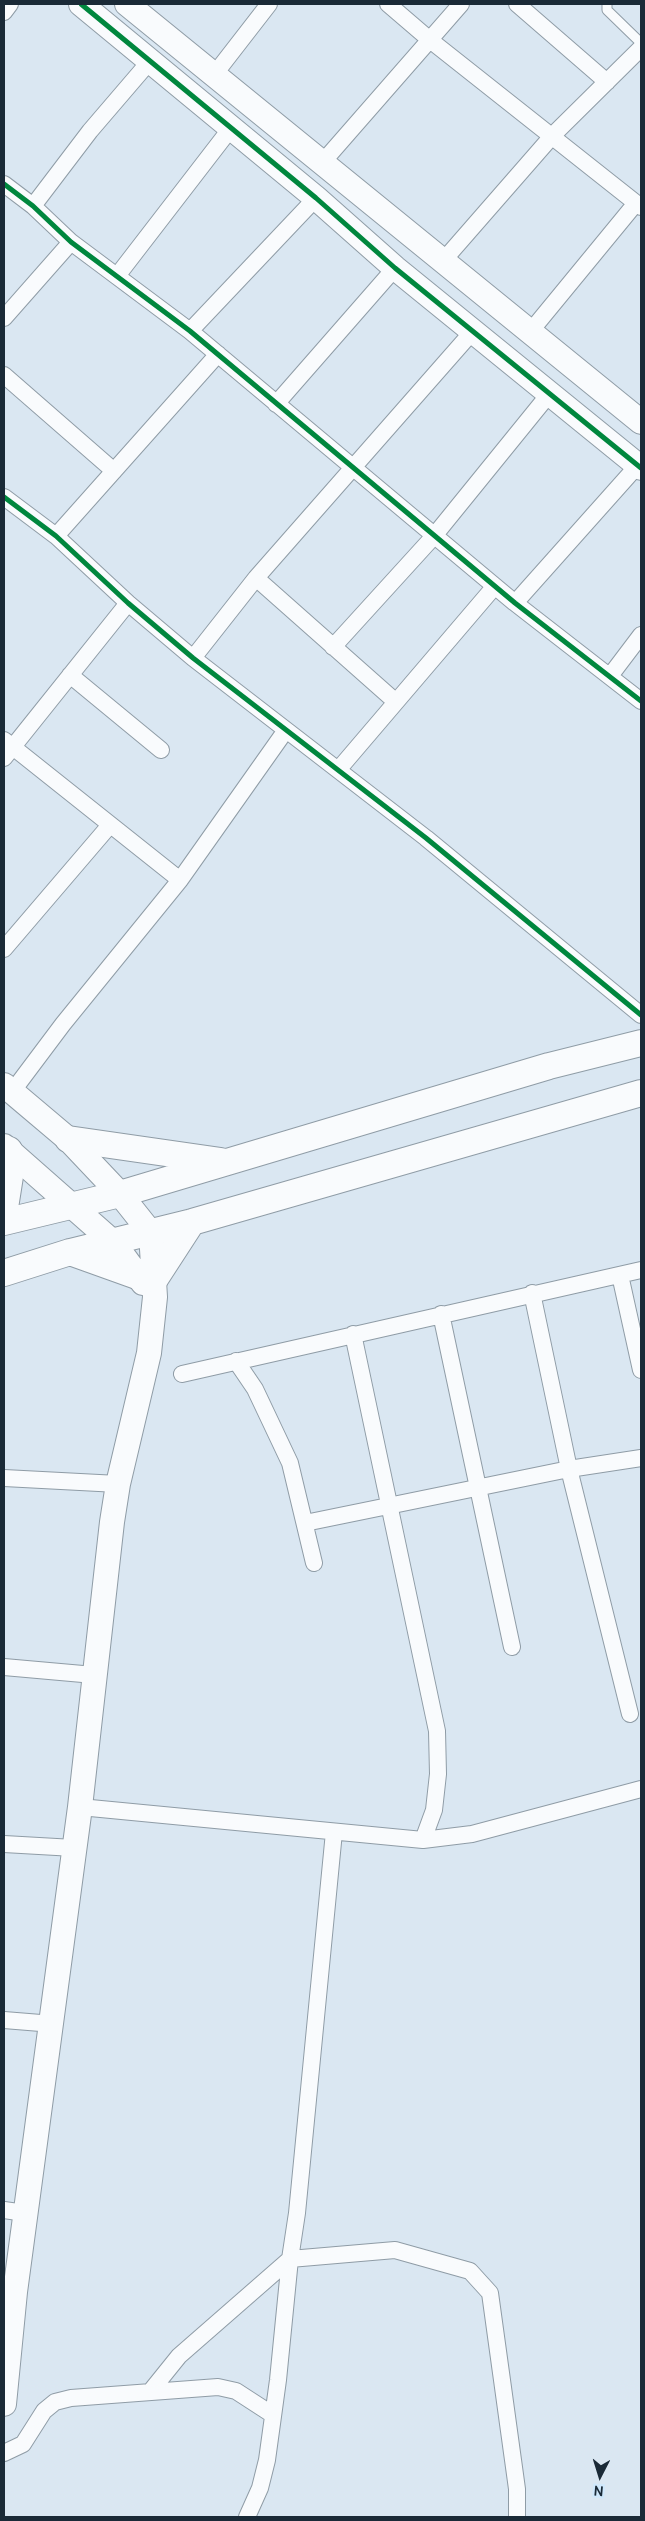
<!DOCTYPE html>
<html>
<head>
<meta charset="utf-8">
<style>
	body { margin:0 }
	#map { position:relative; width:645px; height:2521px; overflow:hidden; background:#dae7f2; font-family:Cabin,sans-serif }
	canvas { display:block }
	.frame { position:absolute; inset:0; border:5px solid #1a2a37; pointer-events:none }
	.north { position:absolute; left:575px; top:2451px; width:50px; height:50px; -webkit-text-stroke:4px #cfe8fc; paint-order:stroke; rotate:185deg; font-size:14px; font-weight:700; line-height:20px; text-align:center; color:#1a2a37 }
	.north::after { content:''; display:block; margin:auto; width:18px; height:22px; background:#1a2a37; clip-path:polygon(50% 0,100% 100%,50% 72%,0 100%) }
</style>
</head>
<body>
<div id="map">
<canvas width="645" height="2521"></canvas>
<div class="frame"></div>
<div class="north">N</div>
</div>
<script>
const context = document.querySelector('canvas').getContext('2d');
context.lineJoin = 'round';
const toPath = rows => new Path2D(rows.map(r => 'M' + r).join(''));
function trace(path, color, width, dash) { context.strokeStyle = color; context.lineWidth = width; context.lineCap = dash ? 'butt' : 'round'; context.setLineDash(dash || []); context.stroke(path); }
const lane = toPath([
	[607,4,607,10,641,43]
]);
const street = toPath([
	[388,4,430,40,641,207],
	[517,4,607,82],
	[4,12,10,4],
	[214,75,269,4],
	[322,163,461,4],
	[4,184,33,206,71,242,190,331,515,603,641,701],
	[33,206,90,131,150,61],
	[443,261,553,135,641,48],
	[117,276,231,128],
	[4,318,71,242],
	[190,331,316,198],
	[530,332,636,203],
	[4,375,114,471],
	[276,404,395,268],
	[4,497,56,536,128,603,193,658,426,838,641,1015],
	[56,536,218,354],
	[256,578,396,702],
	[515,603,638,465],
	[333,647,434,536,550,393],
	[193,658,256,578,473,331],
	[70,675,161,750],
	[610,676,641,635],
	[4,740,180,880],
	[4,758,128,603],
	[338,770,495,586],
	[4,949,110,825],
	[12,1092,63,1024,180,880,286,730],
	[620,1275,641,1370],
	[532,1293,569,1469,630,1714],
	[441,1314,512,1647],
	[353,1334,437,1731,438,1774,434,1810,423,1840],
	[236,1361,255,1389,290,1463,314,1563],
	[182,1374,641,1270],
	[4,1478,118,1484],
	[305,1523,569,1469,641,1458],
	[4,1667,94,1675],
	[80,1807,423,1840,472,1834,641,1789],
	[4,1844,74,1848],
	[4,2020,53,2024],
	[4,2210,25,2213],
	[150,2392,179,2356,290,2259,395,2250,470,2271,490,2293,517,2489,517,2517],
	[4,2453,23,2444,44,2411,55,2402,71,2398,218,2387,236,2391,273,2415],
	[247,2517,260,2488,267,2460,278,2380,290,2259,297,2213,334,1832]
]);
const secondary = toPath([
	[81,4,316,198,395,268,641,468],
	[127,4,641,422],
	[4,1085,68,1139,120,1194,151,1233,155,1297,149,1353,118,1484,112,1522,80,1807,15,2292,4,2404],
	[4,1146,114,1243,143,1283]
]);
const primary = toPath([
	[68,1139,221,1161],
	[4,1214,10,1176,9,1150],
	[4,1222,120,1194,549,1066,641,1043],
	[70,1252,137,1276],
	[4,1273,70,1252,192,1222,641,1093],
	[155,1279,192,1222]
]);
trace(lane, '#8f9ca6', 11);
trace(street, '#8f9ca6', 18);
trace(secondary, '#8f9ca6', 26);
trace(primary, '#8f9ca6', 28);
trace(lane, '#f9fbfd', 9);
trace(street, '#f9fbfd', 16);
trace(secondary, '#f9fbfd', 24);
trace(primary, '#f9fbfd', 26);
trace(toPath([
	[81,4,316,198,395,268,641,468],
	[4,184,33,206,71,242,190,331,515,603,641,701],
	[4,497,56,536,128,603,193,658,426,838,641,1015]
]), '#00873e', 5);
</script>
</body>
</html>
